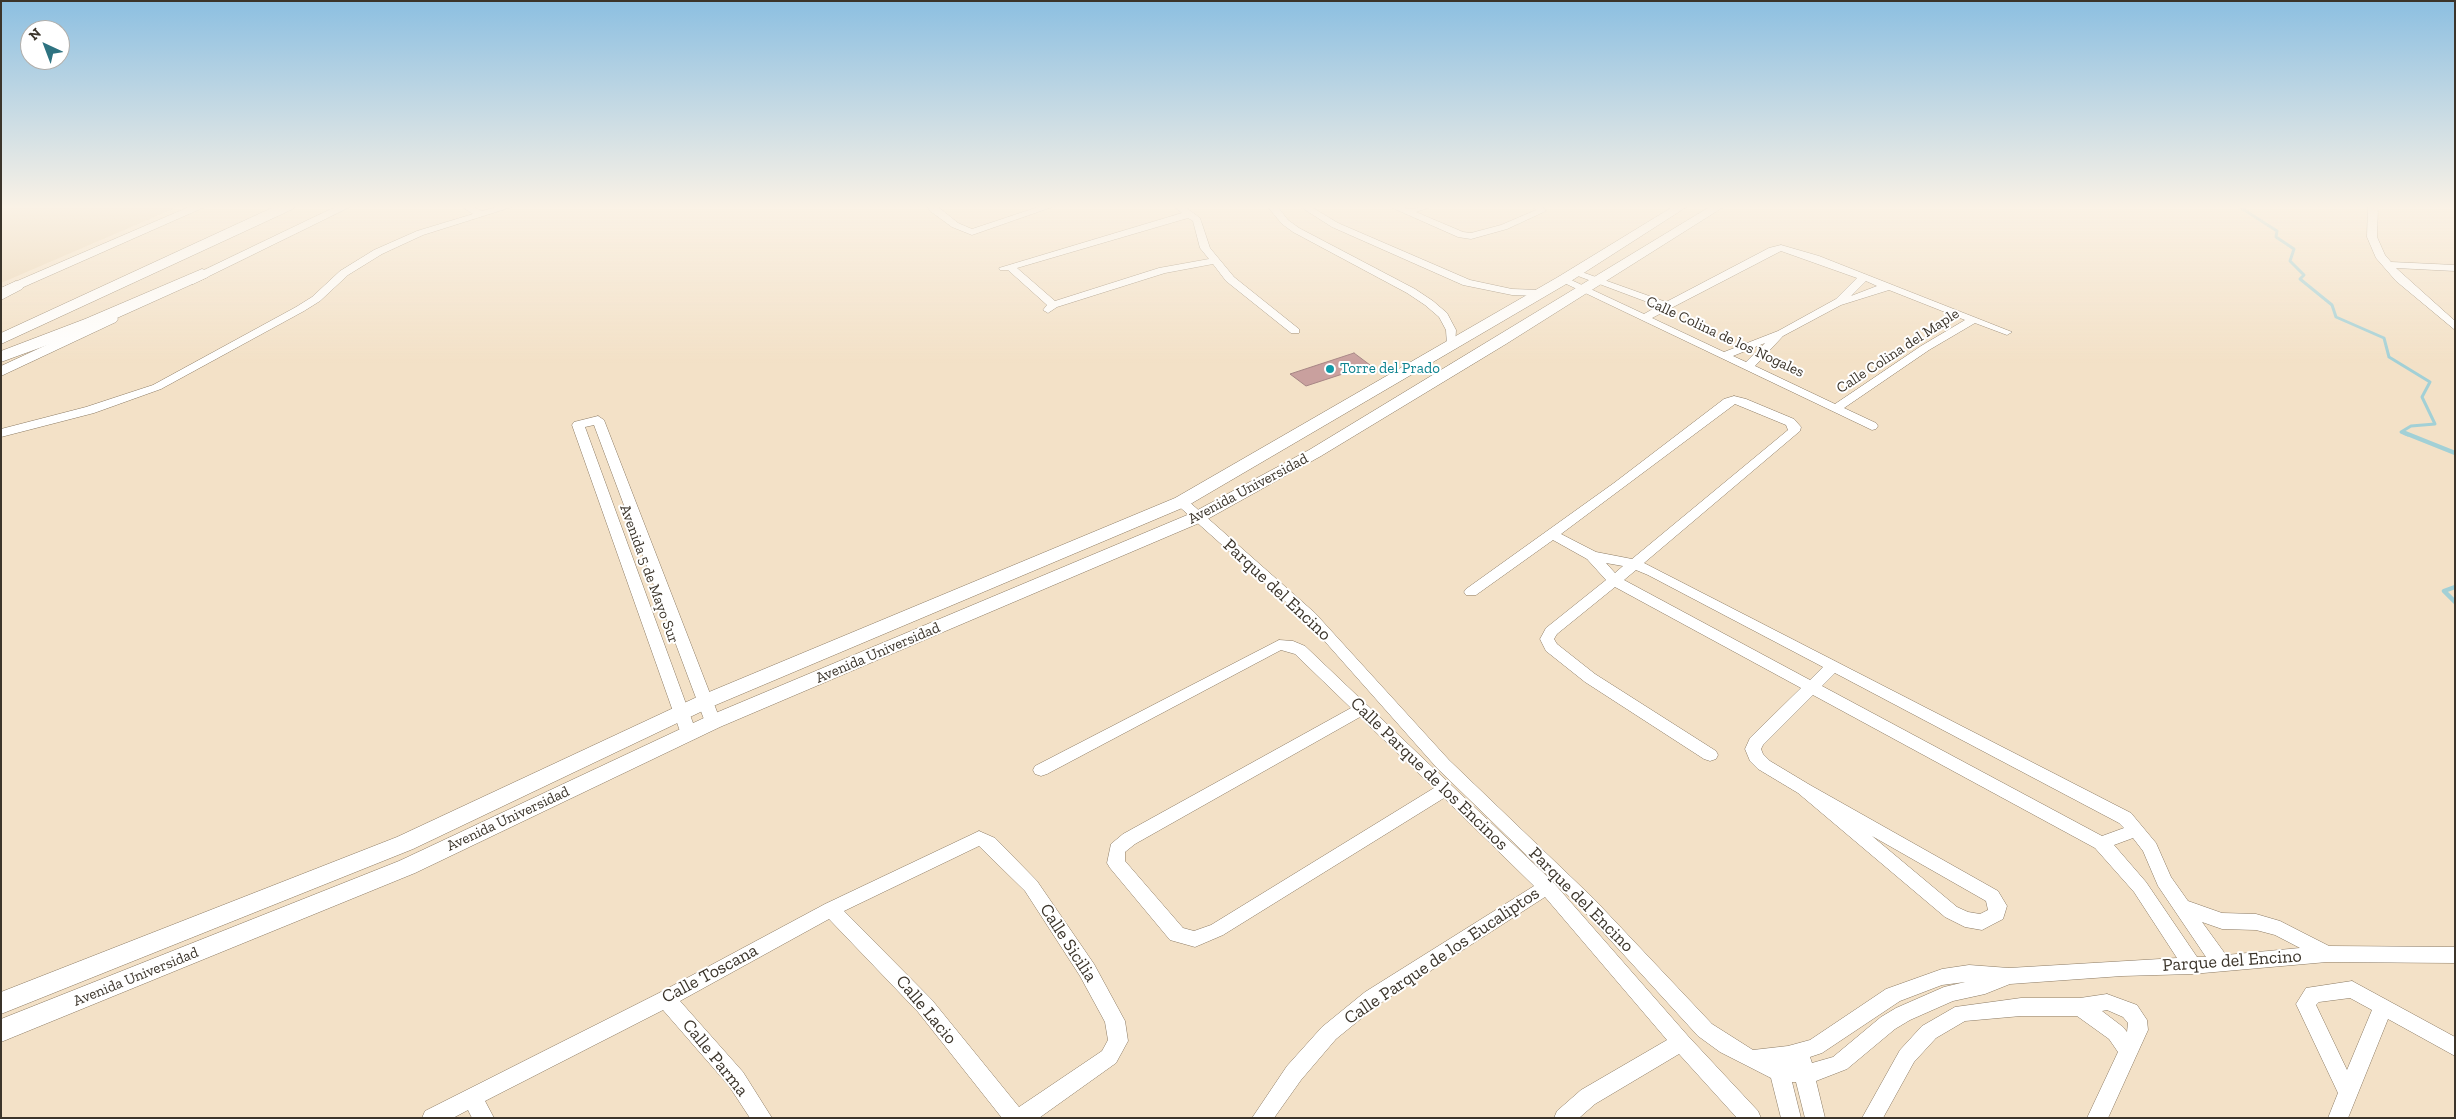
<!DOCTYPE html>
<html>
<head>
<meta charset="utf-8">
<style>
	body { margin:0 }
	#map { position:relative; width:2456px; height:1119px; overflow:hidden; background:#f3e1c7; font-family:"Zilla Slab",serif }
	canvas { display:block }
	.frame { position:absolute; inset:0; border:2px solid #3b342a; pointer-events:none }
	.north { position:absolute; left:20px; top:20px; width:50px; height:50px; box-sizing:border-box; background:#fff; border:1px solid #b1aeaa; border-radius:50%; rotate:317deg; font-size:14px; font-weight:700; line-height:20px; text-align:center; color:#3b342a }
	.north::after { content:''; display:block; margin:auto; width:18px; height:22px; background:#2e7381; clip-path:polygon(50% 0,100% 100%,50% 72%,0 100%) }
</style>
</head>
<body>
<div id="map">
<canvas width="2456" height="1119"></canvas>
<div class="frame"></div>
<div class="north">N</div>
</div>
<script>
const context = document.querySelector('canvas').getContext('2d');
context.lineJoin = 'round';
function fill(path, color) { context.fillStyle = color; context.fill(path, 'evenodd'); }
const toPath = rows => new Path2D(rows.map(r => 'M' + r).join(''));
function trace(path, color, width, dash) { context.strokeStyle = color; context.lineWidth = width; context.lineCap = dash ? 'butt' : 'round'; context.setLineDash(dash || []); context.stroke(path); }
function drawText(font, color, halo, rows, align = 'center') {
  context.font = font + ' "Zilla Slab",serif'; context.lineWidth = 4; context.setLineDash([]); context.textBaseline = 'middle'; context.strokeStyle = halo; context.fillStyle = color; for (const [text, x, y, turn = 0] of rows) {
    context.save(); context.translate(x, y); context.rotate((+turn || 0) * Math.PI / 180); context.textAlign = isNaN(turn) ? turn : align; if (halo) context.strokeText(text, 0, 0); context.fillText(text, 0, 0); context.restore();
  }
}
fill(toPath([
	[1,206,180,206,1,283]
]), '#ebd5b4');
trace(toPath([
	[2238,206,2277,231,2276,237,2294,249,2290,261,2304,275,2300,279,2332,305,2336,317,2384,338,2389,357,2430,382,2422,397,2435,424,2411,426,2401,432,2408,435]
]), '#a2d0d6', 3);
trace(toPath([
	[2405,433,2455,453],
	[2455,587,2444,591,2455,602]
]), '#a2d0d6', 4.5);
const building = toPath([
	[1354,353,1370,365,1306,386,1290,374,1354,353]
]);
fill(building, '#c9a09e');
trace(building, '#a68584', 1);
const minor = toPath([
	[460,206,472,206,482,211,500,206,515,206,423,235,382,254,348,275,320,301,304,311,161,389,94,413,1,437,1,429,86,407,153,385,296,307,312,297,340,271,374,250,417,231,473,214,460,206],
	[927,206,937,206,958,223,972,229,1041,206,1055,206,972,235,952,227,930,211,927,206],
	[1173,206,1184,206,1200,218,1210,248,1234,277,1299,329,1299,333,1291,333,1226,281,1213,264,1165,273,1057,307,1048,313,1043,310,1047,305,1008,270,1000,270,999,268,1182,213,1173,206],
	[1188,218,1193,221,1200,248,1209,259,1159,268,1055,301,1017,268,1188,218],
	[1267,206,1277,206,1288,220,1299,228,1415,289,1433,301,1447,313,1456,330,1455,345,1447,345,1446,330,1439,317,1425,305,1407,293,1293,232,1282,224,1267,206],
	[1299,206,1310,206,1338,223,1470,280,1512,289,1539,290,1544,293,1539,296,1512,295,1463,285,1332,227,1299,206],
	[1388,206,1401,206,1408,209,1434,206,1416,212,1463,232,1471,233,1501,225,1536,210,1531,206,1542,206,1546,211,1507,229,1471,239,1458,237,1388,206],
	[2368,206,2378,206,2377,237,2385,255,2391,262,2455,265,2455,271,2396,268,2455,321,2455,330,2396,281,2376,258,2367,237,2368,206],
	[1781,245,1819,256,2012,332,2007,335,1975,323,1929,350,1844,408,1876,423,1878,426,1876,429,1872,430,1558,280,1563,277,1567,278,1644,314,1658,306,1570,273,1571,271,1579,271,1666,302,1769,248,1781,245],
	[1781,251,1857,278,1836,299,1778,331,1724,352,1652,318,1781,251],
	[1866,281,1877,286,1851,296,1866,281],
	[1889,290,1965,320,1921,346,1835,404,1755,366,1783,336,1841,305,1889,290],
	[1765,343,1746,362,1733,356,1765,343],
	[1734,396,1746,399,1794,419,1801,427,1800,431,1644,563,2131,813,2156,843,2171,877,2188,901,2222,913,2256,914,2280,921,2329,946,2455,947,2455,963,2327,962,2192,974,2122,976,2010,984,1985,994,1953,1001,1910,1020,1895,1029,1847,1069,1816,1081,1825,1118,1805,1118,1796,1082,1792,1082,1801,1118,1781,1118,1771,1078,1720,1052,1698,1036,1582,909,1437,768,1305,619,1174,502,1181,498,1186,499,1315,613,1449,760,1594,899,1712,1024,1753,1050,1788,1046,1810,1040,1886,989,1942,969,1969,965,2009,968,2177,958,2134,892,2095,848,1813,695,1763,745,1761,749,1763,754,1770,761,1810,785,1998,891,2007,906,2003,919,1982,930,1965,927,1945,917,1798,793,1758,769,1750,761,1745,749,1750,738,1801,688,1615,587,1557,634,1554,639,1557,644,1595,674,1716,751,1718,755,1716,759,1710,761,1704,759,1585,682,1546,651,1540,639,1546,628,1606,580,1587,559,1553,540,1476,595,1466,595,1464,592,1466,589,1614,483,1724,399,1734,396],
	[1735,404,1786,425,1788,430,1632,559,1596,552,1561,534,1735,404],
	[1606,563,1623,566,1615,573,1606,563],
	[1636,570,1648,575,1823,667,1810,680,1624,580,1636,570],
	[1835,673,2119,823,2124,828,2102,836,1822,686,1835,673],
	[1872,836,1986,901,1988,910,1980,914,1968,912,1957,907,1872,836],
	[2133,838,2143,851,2158,886,2206,957,2197,957,2146,882,2114,845,2133,838],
	[2202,922,2222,929,2256,930,2275,935,2300,948,2226,955,2202,922],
	[1965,982,1944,987,1896,1008,1881,1017,1833,1057,1812,1063,1810,1057,1822,1053,1900,1001,1942,985,1965,982],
	[598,416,604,420,721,722,719,726,713,728,707,726,705,722,594,425,585,427,697,734,695,738,689,740,683,738,681,734,572,425,574,422,598,416],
	[1279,640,1293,641,1305,646,1553,882,1688,1036,1758,1111,1761,1118,1737,1118,1679,1054,1595,1104,1579,1118,1554,1118,1557,1111,1581,1090,1667,1040,1545,897,1379,1004,1336,1039,1301,1080,1274,1118,1252,1118,1287,1066,1322,1027,1365,992,1534,886,1444,798,1223,935,1195,947,1170,940,1110,868,1107,863,1111,844,1123,834,1351,708,1295,654,1281,650,1047,774,1041,776,1035,774,1033,770,1035,766,1279,640],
	[1360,717,1434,788,1211,925,1194,931,1183,928,1125,861,1125,852,1135,844,1360,717],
	[979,831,995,838,1037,881,1094,964,1125,1021,1128,1041,1116,1063,1039,1118,1002,1118,918,1012,829,919,680,1001,743,1072,772,1118,750,1118,729,1086,663,1010,485,1101,494,1118,472,1118,468,1110,453,1118,422,1118,425,1111,659,993,825,904,979,831],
	[979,846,1025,891,1080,976,1105,1022,1108,1040,1102,1051,1019,1107,932,1000,844,911,979,846],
	[2352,981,2455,1037,2455,1056,2388,1019,2348,1118,2328,1118,2338,1093,2296,1004,2306,988,2352,981],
	[2350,998,2372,1010,2347,1070,2316,1005,2319,1002,2350,998],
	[2107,994,2137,1005,2147,1020,2148,1030,2108,1118,2087,1118,2118,1052,2109,1039,2077,1016,2021,1016,1965,1021,1936,1038,1914,1062,1883,1118,1862,1118,1900,1050,1922,1026,1955,1007,2021,998,2080,998,2107,994],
	[2107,1010,2123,1017,2128,1023,2127,1032,2123,1027,2102,1011,2107,1010]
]);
const major = toPath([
	[191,206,207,206,1,297,1,288,191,206],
	[337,206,352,206,193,284,183,284,181,281,337,206],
	[1674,206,1688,206,1568,283,1187,506,711,707,413,849,1,1014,1,992,397,837,697,697,1175,498,1558,277,1674,206],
	[1711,206,1725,206,1506,344,1321,456,1204,521,720,727,415,873,1,1042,1,1019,399,861,706,717,1192,513,1309,450,1711,206],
	[111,315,116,316,118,319,116,322,1,376,1,366,111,315]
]);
const highway = toPath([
	[276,206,295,206,293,209,1,344,1,333,276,206],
	[202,269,208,271,210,274,208,277,97,327,1,362,1,351,85,319,202,269],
	[16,281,24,286,22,289,1,300,1,288,16,281]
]);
trace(minor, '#8b7a63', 1);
trace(major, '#8b7a63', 1);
trace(highway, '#8b7a63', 1);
fill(minor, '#fff');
fill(major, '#fff');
fill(highway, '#fff');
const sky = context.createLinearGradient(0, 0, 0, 363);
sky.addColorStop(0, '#8cbfe1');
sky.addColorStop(0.57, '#faf2e6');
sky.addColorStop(1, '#faf2e600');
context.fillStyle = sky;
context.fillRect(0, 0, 2456, 363);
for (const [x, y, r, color] of [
	[1330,369,5,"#0f9aa8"]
]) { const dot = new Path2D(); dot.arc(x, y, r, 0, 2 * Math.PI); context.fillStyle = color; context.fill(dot); trace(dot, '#fff', 2); }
drawText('15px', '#3b342a', '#fff', [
	["Calle Colina de los Nogales",1725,337,25],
	["Calle Colina del Maple",1898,351,-33],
	["Avenida Universidad",1248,489,-28],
	["Avenida 5 de Mayo Sur",649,574,70],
	["Avenida Universidad",878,653,-23],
	["Avenida Universidad",508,819,-25],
	["Avenida Universidad",136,977,-22]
]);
drawText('15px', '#0d838f', '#fff', [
	["Torre del Prado",1340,369]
], 'left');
drawText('18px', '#3b342a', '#fff', [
	["Parque del Encino",1277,590,43],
	["Calle Parque de los Encinos",1429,774,44],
	["Parque del Encino",1581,900,45],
	["Calle Sicilia",1068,943,57],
	["Calle Parque de los Eucaliptos",1442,956,-34],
	["Parque del Encino",2232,961,-4],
	["Calle Toscana",710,974,-28],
	["Calle Lacio",926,1010,50],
	["Calle Parma",715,1058,51]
]);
</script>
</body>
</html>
